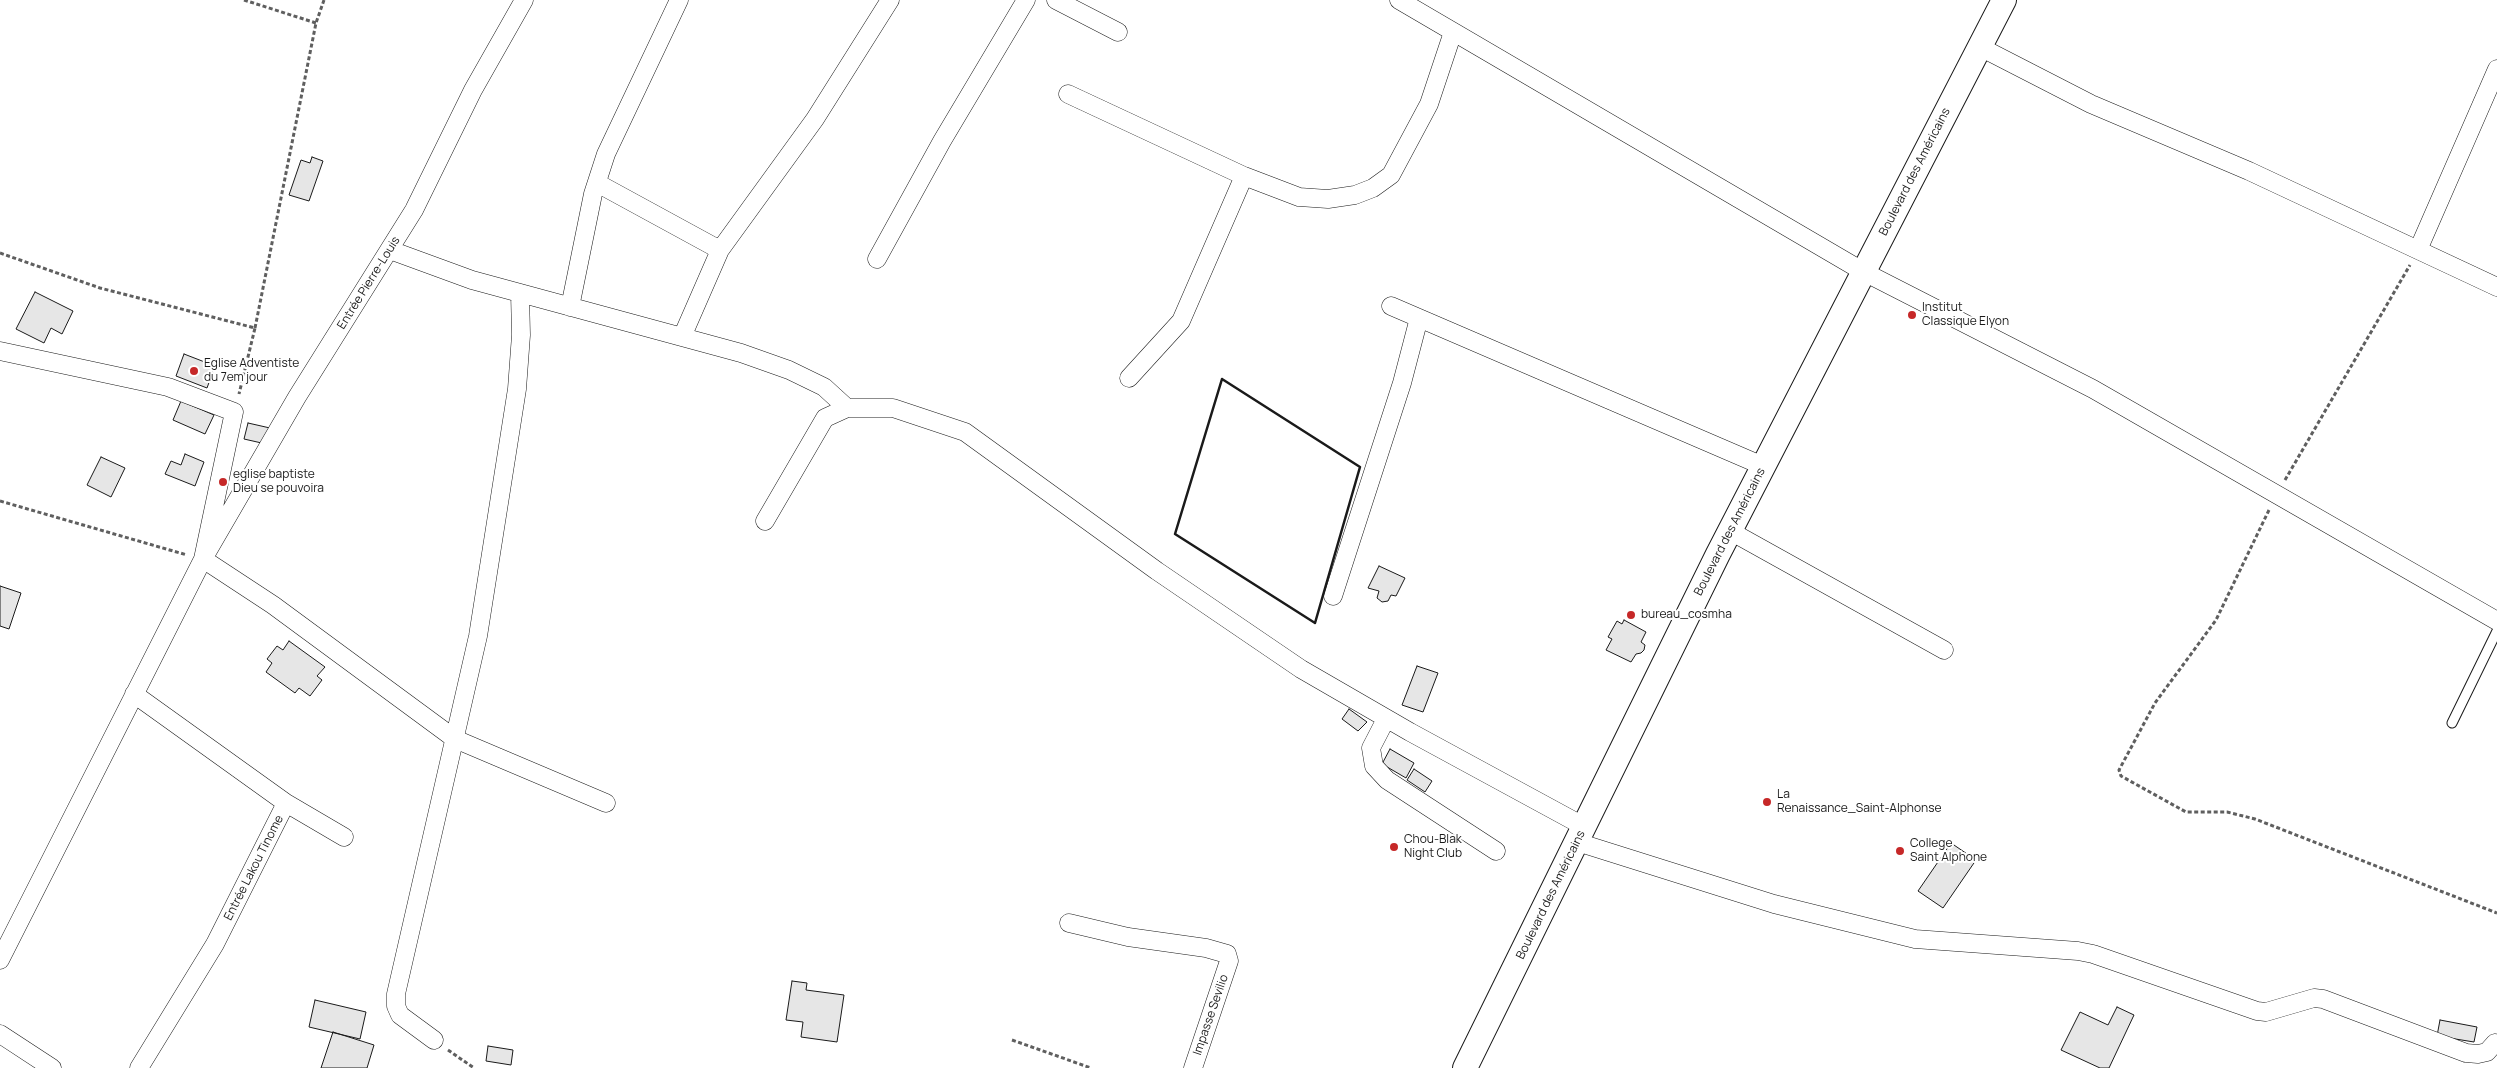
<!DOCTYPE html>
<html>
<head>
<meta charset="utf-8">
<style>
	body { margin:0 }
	canvas { display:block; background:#fff }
</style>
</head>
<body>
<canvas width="2497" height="1068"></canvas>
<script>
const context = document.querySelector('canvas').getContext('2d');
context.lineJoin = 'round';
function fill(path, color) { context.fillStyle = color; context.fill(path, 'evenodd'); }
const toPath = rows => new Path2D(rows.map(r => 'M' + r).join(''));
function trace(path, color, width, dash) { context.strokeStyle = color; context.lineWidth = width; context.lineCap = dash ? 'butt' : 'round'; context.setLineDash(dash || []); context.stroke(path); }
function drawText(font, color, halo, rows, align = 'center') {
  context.font = font + ' Manrope,sans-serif'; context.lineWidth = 4; context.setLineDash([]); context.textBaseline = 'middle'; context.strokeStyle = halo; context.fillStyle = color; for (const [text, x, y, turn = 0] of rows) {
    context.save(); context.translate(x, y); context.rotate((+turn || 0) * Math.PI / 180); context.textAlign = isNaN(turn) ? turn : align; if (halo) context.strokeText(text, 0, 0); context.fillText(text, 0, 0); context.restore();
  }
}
const building = toPath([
	[312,157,323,161,309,201,289,195,301,160,310,163,312,157],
	[35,292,73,311,62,334,51,328,44,343,16,329,35,292],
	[184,354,215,366,207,388,176,376,184,354],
	[181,401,214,415,205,434,173,420,181,401],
	[248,423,270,428,266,444,244,439,248,423],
	[185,454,204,462,195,486,165,474,171,461,181,465,185,454],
	[101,457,125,468,111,497,87,485,101,457],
	[1379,566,1405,578,1396,596,1391,595,1388,601,1382,602,1377,598,1379,591,1368,588,1379,566],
	[0,586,21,593,9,629,0,626,0,586],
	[1624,620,1646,632,1641,642,1645,645,1644,650,1641,653,1636,654,1631,662,1606,650,1612,639,1608,637,1617,621,1622,624,1624,620],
	[289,641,325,667,317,676,322,680,310,696,299,688,295,693,266,672,272,663,267,659,277,646,283,650,289,641],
	[1417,666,1438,673,1423,712,1402,705,1417,666],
	[1349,709,1367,722,1358,731,1342,719,1349,709],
	[1390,749,1414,763,1406,778,1382,764,1390,749],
	[1414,769,1432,781,1425,792,1407,780,1414,769],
	[1951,843,1976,860,1943,908,1918,891,1951,843],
	[792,981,807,983,806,990,844,995,837,1042,801,1037,803,1022,786,1020,792,981],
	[315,1000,366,1012,360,1039,309,1027,315,1000],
	[2117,1007,2134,1015,2109,1068,2100,1068,2061,1050,2080,1012,2108,1025,2117,1007],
	[2440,1020,2477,1027,2474,1042,2437,1036,2440,1020],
	[333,1032,374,1045,367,1068,321,1068,333,1032],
	[488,1046,513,1050,511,1065,486,1061,488,1046]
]);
fill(building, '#e6e6e6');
trace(building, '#1a1a1a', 1);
const service = toPath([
	[2452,723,2497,631]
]);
const minor = toPath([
	[524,0,473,90,414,210,297,397,203,559,273,605,455,739,606,803],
	[1056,0,1118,32],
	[1399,0,1864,272,2093,389,2497,621],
	[1980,47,2091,104,2249,171,2497,287],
	[1068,94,1244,176,1299,197,1328,199,1355,195,1373,188,1391,175,1429,104,1453,32],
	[597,183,720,250],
	[390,250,472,280,741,353,789,370,824,387,847,408],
	[2418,250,2497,69],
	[877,259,942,141,1026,0],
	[1391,306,1763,466],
	[570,307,593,194,606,154,679,0],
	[682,337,720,250,815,119,890,0],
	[0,351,168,387,234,412,203,559,0,960],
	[1129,378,1181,321,1244,176],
	[765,521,825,418,847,408,893,408,965,432,1157,571,1301,669,1410,732,1585,827],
	[1730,531,1944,650],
	[1333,596,1402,383,1419,318],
	[134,694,286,803,215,944,139,1068],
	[1386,719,1371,748,1374,766,1387,780,1496,851],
	[286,803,344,837],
	[1577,842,1774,904,1915,939,2078,951,2093,954,2257,1011,2266,1012,2314,998,2323,999,2466,1053,2478,1054,2487,1052,2495,1043],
	[1069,923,1128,937,1206,948,1227,954,1229,961,1193,1068],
	[0,1034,52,1068],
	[434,1040,400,1015,396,1006,396,994,478,636,517,389,521,335,520,293]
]);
const secondary = toPath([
	[1465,1068,1718,554,2004,0]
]);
trace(service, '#1a1a1a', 11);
trace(minor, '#1a1a1a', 19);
trace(secondary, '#1a1a1a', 26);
trace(toPath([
	[244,0,316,23],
	[0,253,100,288,255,328,239,394],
	[255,328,316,23,324,0],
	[2285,480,2410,265],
	[0,501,187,555],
	[2269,510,2216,620,2155,703,2119,770,2121,776,2186,812,2227,812,2255,819,2497,913],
	[1012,1040,1091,1068],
	[448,1050,474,1068]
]), '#5f5f5f', 3, [4, 2.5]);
trace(service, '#fff', 9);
trace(minor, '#fff', 18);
trace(secondary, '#fff', 24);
trace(toPath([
	[1222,379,1360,467,1315,623,1175,534,1222,379]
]), '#1a1a1a', 2.5);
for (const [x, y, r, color] of [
	[1912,315,5,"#c62828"],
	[194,371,5,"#c62828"],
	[223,482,5,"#c62828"],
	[1631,615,5,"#c62828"],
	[1767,802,5,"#c62828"],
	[1394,847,5,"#c62828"],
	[1900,851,5,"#c62828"]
]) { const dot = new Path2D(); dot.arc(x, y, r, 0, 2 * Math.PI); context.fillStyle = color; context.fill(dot); trace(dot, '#fff', 2); }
drawText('12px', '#1a1a1a', '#fff', [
	["Boulevard des Américains",1915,172,-63],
	["Entrée Pierre-Louis",369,283,-58],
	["Boulevard des Américains",1730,532,-63],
	["Entrée Lakou Tinome",254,868,-63],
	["Boulevard des Américains",1551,895,-64],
	["Impasse Sevilio",1211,1015,-71]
]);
drawText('12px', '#1a1a1a', '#fff', [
	["Institut",1922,308],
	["Classique Elyon",1922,322],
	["Eglise Adventiste",204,364],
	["du 7em jour",204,378],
	["eglise baptiste",233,475],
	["Dieu se pouvoira",233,489],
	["bureau_cosmha",1641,615],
	["La",1777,795],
	["Renaissance_Saint-Alphonse",1777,809],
	["Chou-Blak",1404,840],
	["Night Club",1404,854],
	["College",1910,844],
	["Saint Alphone",1910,858]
], 'left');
</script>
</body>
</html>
